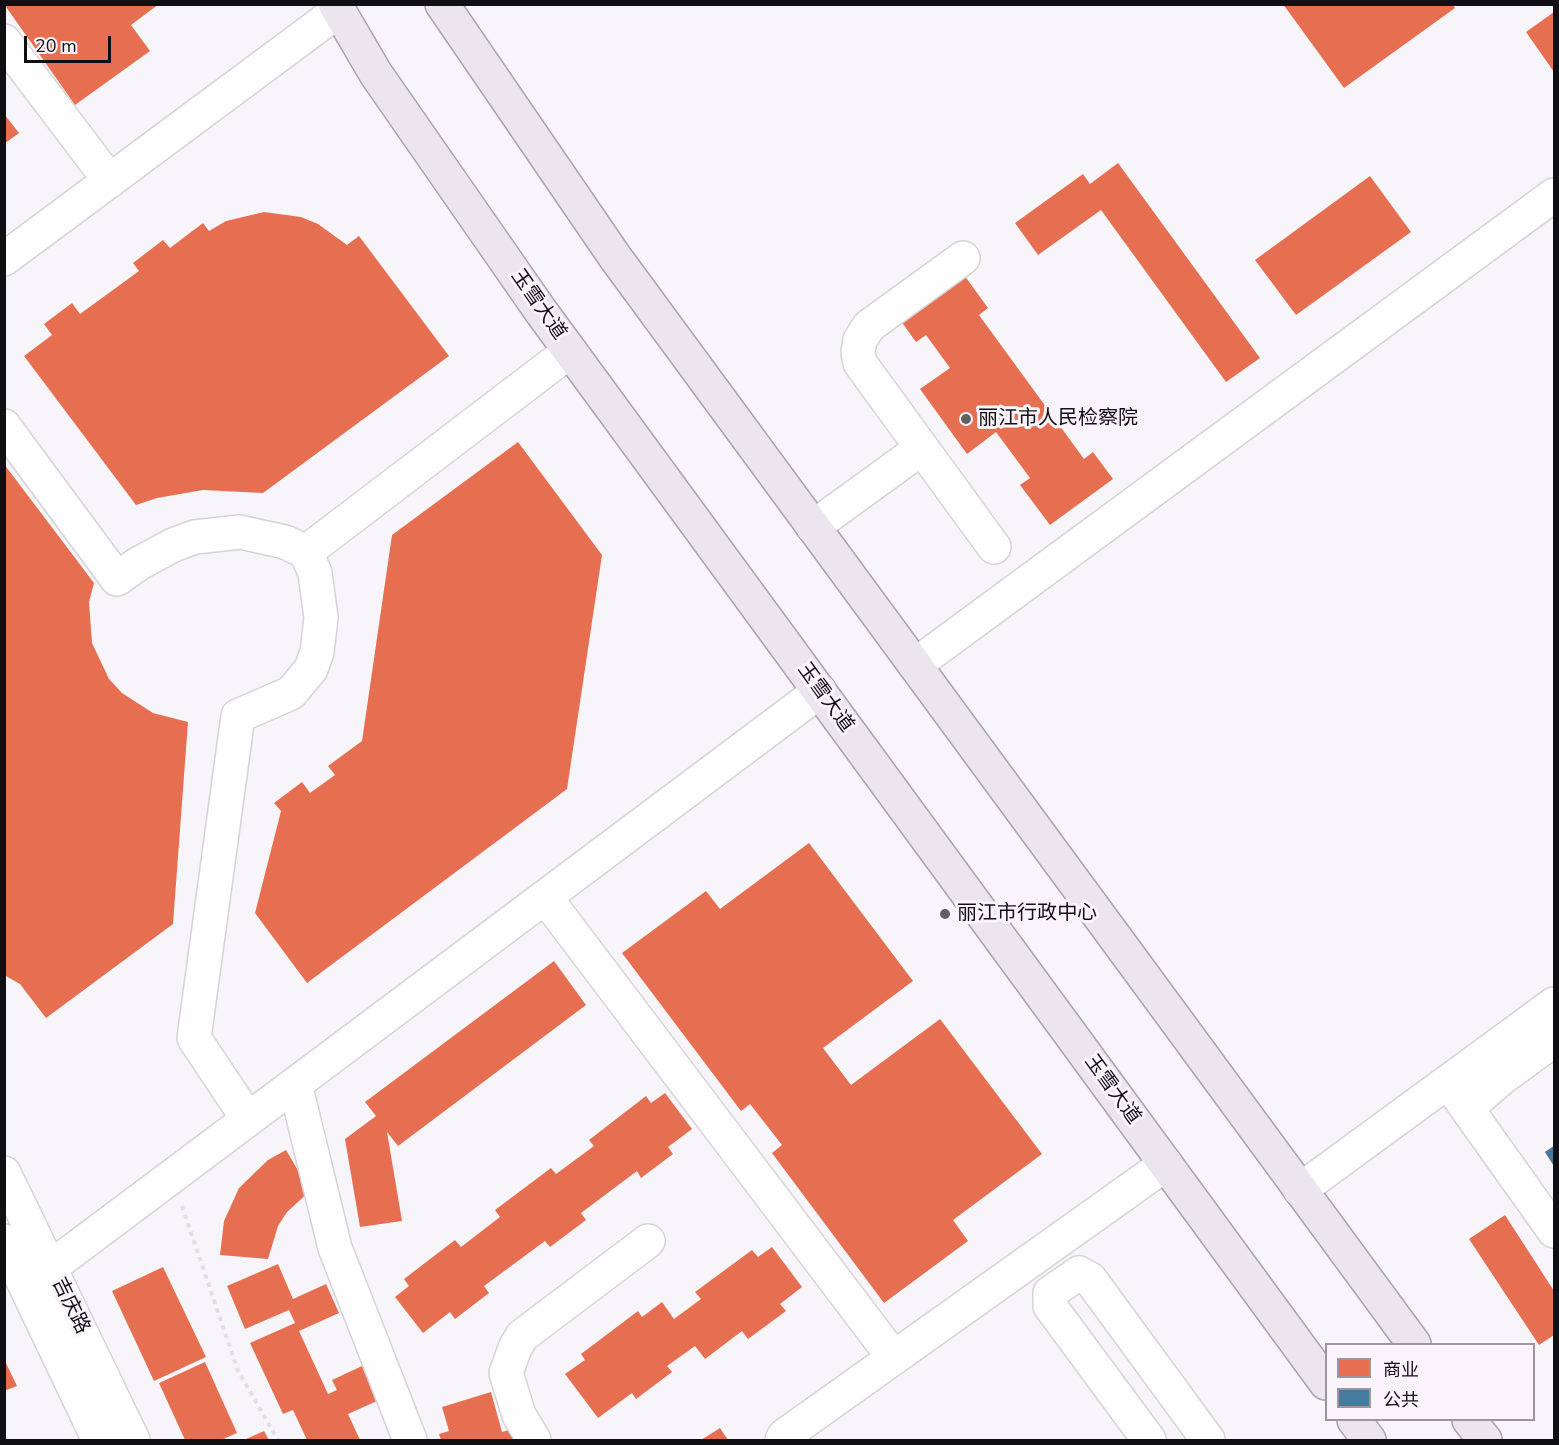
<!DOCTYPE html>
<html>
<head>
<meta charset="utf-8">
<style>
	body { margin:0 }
	#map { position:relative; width:1559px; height:1445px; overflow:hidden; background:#f7f5f9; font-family:"Nunito Sans","Noto Sans SC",sans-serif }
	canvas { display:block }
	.frame { position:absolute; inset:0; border:6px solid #100f11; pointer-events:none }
	.legend { position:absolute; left:1325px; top:1343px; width:210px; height:78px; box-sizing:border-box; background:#f8f4fa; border:2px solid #9b989d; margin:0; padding:8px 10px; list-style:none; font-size:18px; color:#100f11 }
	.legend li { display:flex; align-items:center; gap:12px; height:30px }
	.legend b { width:30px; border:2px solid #9b989d }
	.scale { position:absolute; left:24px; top:36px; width:87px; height:27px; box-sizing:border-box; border:3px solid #100f11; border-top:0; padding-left:8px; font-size:18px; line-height:21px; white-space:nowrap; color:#100f11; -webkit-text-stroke:4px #f8f4fa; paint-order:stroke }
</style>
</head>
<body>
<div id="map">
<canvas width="1559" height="1445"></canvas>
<div class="frame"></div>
<ul class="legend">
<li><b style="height:16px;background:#e76f51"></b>商业</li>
<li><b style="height:16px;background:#457b9d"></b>公共</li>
</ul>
<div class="scale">20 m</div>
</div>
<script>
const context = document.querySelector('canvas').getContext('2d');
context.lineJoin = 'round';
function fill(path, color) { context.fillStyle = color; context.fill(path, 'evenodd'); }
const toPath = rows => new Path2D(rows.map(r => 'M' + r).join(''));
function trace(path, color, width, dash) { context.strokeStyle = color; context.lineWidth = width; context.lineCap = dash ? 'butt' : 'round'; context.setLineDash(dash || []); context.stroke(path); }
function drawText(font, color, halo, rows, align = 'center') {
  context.font = font + ' "Nunito Sans","Noto Sans SC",sans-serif'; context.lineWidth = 6; context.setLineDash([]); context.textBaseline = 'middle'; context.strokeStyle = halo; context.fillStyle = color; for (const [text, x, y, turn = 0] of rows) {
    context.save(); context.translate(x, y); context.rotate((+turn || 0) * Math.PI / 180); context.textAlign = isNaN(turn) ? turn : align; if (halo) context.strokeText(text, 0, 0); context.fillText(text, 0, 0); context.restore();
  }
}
fill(toPath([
	[4,4,159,4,131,25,150,51,75,105],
	[1283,4,1452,4,1455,8,1344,88],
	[1554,12,1554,72,1526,32],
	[4,114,19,133,4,144],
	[1118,163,1260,358,1226,382,1101,210,1038,255,1015,223,1083,174,1090,184],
	[1370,176,1411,232,1296,315,1255,260],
	[264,212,301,217,318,224,347,245,359,236,449,356,263,493,203,490,157,498,136,505,24,356,52,335,44,324,72,303,80,314,139,271,133,263,163,240,170,248,203,223,209,231,226,221],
	[959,268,988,308,979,315,1084,459,1093,452,1113,479,1050,525,1020,485,1030,478,996,432,967,454,920,389,950,368,926,335,916,342,896,314],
	[518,442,602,555,567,789,307,983,255,913,281,811,274,803,302,782,310,793,335,775,328,766,362,741,392,535],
	[4,464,94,583,89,602,92,643,109,679,122,693,153,713,188,722,173,924,46,1018,20,984,4,975],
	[809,843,913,981,823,1048,851,1085,940,1019,1042,1154,953,1220,968,1241,884,1303,772,1153,782,1145,750,1104,741,1111,622,953,706,891,720,909],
	[554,961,586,1005,398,1146,387,1132,402,1221,360,1227,345,1139,376,1116,365,1102],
	[665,1093,692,1129,668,1147,673,1154,641,1178,637,1171,581,1213,586,1220,550,1247,545,1241,484,1286,489,1293,455,1319,450,1312,423,1333,395,1297,409,1286,404,1279,455,1240,461,1247,500,1217,495,1210,551,1168,556,1174,594,1146,589,1140,646,1096,651,1103],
	[1554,1146,1554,1166,1545,1152],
	[286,1150,310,1191,287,1212,278,1226,268,1259,220,1255,224,1221,239,1188,268,1160],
	[1505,1215,1554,1291,1554,1335,1539,1345,1469,1239],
	[772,1247,802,1287,780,1304,786,1311,748,1339,742,1331,705,1359,695,1346,667,1366,672,1372,636,1399,632,1393,598,1418,565,1374,585,1360,581,1354,638,1311,642,1317,662,1302,674,1319,701,1299,695,1292,752,1250,758,1257],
	[278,1264,293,1299,326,1284,339,1313,299,1331,328,1394,337,1390,332,1380,362,1366,377,1401,348,1414,360,1440,307,1440,293,1410,283,1414,250,1343,295,1323,289,1310,245,1329,227,1286],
	[163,1267,206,1357,154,1381,112,1291],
	[4,1359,17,1386,4,1391],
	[205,1362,237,1433,221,1440,185,1440,159,1383],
	[491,1392,502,1432,516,1428,520,1440,441,1440,439,1434,449,1431,442,1407],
	[720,1428,728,1440,701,1440],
	[264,1431,269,1440,244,1440]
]), '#e76f51');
fill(toPath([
	[1554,1146,1554,1166,1545,1152]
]), '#457b9d');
const minor = toPath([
	[4,41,110,181],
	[963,258,869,326,860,340,858,352,860,363,994,547],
	[4,259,338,11],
	[4,426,117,579,138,564,173,545,195,537,240,532,285,542,306,552,315,573,321,618,317,652,311,669,291,693,238,716,194,1038,248,1119],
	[813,527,922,448],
	[306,552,570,351],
	[915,665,1554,195],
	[545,897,894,1358],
	[1448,1082,1554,1231],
	[295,1084,335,1248,410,1440],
	[1467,1108,1502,1078,1554,1040],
	[4,1173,133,1440],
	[1300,1190,1554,1004],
	[4,1241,99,1440],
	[51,1267,820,691],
	[534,1440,519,1415,506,1373,515,1348,522,1336,648,1241],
	[782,1440,784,1436,1166,1164],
	[1149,1440,1050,1306,1050,1293,1079,1273,1090,1279,1208,1440]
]);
const major = toPath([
	[335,4,376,74,540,310,1326,1383],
	[442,4,615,257,1414,1344],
	[1354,1420,1369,1440],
	[1469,1420,1485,1440]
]);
trace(minor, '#d5d3d6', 36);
trace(major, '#ada1b1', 36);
trace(toPath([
	[182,1206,238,1371,278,1440]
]), '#e0e0e0', 4, [4.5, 4.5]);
trace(minor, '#fefefe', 33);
trace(major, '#ebe5ed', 33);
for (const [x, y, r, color] of [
	[966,419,6,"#616062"],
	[945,914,6,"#616062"]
]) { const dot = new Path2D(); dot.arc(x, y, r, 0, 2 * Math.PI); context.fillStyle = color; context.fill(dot); trace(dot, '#f8f4fa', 2); }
drawText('20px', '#100f11', '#f8f4fa', [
	["玉雪大道",538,305,55],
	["玉雪大道",825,698,54],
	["玉雪大道",1112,1090,54],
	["吉庆路",70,1306,64]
]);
drawText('20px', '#100f11', '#f8f4fa', [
	["丽江市人民检察院",978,419],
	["丽江市行政中心",957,914]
], 'left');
</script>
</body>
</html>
